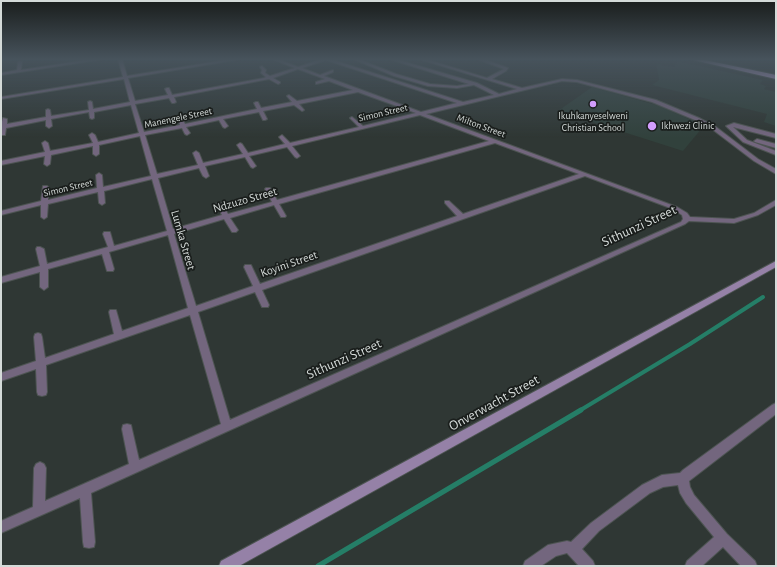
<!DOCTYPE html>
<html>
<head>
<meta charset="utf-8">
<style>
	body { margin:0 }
	#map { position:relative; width:777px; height:567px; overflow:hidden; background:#2f3734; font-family:"Alegreya Sans",sans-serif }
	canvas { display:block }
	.frame { position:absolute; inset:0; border:2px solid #d4dad8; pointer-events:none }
</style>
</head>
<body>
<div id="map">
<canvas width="777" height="567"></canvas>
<div class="frame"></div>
</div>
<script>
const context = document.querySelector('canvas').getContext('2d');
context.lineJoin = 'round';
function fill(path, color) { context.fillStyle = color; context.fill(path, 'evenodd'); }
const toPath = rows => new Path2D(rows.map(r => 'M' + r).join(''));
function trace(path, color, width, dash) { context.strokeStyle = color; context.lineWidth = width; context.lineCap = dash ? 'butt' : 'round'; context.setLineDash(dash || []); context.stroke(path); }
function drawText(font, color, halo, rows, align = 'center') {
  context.font = font + ' "Alegreya Sans",sans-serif'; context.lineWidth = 3.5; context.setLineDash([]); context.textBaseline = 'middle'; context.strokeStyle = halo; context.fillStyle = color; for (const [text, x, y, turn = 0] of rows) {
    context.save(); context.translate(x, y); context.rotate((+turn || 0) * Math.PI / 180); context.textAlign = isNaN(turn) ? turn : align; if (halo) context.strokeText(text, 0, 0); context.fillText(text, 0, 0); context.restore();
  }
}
fill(toPath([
	[677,61,763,80,760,84,766,86,764,89,776,92,776,126,764,122,767,114,652,85,659,80,656,64,674,67],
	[592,87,660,106,700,124,702,128,683,151,558,111]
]), '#31413c');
trace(toPath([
	[579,411,690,344,763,297]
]), '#257e67', 4);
trace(toPath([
	[318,566,581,410]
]), '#257e67', 5);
const street = toPath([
	[94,59,104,59,1,75,1,73,17,70,18,62,20,61,22,62,21,70,94,59],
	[118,59,122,59,127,76,232,59,241,59,128,78,135,101,168,95,165,89,167,88,169,88,172,95,264,78,266,77,261,73,262,70,260,67,262,66,266,70,265,73,270,76,295,68,272,59,277,59,298,67,322,59,330,59,463,102,494,95,474,85,457,88,428,86,394,76,353,59,358,59,396,74,430,84,457,86,469,84,389,59,395,59,477,83,499,94,517,89,419,59,425,59,487,78,504,69,477,59,483,59,508,68,506,71,492,79,522,88,562,79,577,80,656,100,699,118,716,127,758,159,776,169,776,174,754,161,712,129,695,120,652,102,577,82,562,81,426,114,677,207,687,213,690,217,734,219,754,213,776,200,776,205,758,215,734,223,689,221,685,224,91,493,95,542,94,547,89,548,84,547,83,542,80,498,1,533,1,521,33,507,34,468,36,464,40,462,44,464,46,468,45,501,129,464,122,429,123,425,127,424,131,425,139,460,221,424,190,315,46,365,47,392,46,395,42,396,38,395,37,392,36,369,1,381,1,373,36,361,34,337,35,334,38,333,41,334,42,337,45,358,114,334,109,312,110,310,116,310,122,331,188,308,168,235,109,252,114,269,113,271,107,271,102,254,48,269,48,287,44,290,40,287,40,272,1,283,1,277,40,266,36,249,37,247,40,247,44,249,47,264,108,247,103,234,104,232,110,232,114,246,167,231,152,179,104,191,105,203,102,205,99,203,98,192,48,204,47,217,44,219,41,217,41,205,1,215,1,211,41,201,43,186,47,186,48,187,48,200,97,188,96,175,99,173,102,175,103,187,151,176,140,136,99,145,99,154,96,156,93,154,93,146,51,155,50,164,47,166,44,164,45,156,1,165,1,161,45,152,42,143,45,141,48,143,50,151,93,143,89,135,92,133,95,135,98,142,139,133,131,105,94,112,94,118,92,119,90,118,89,112,51,119,52,126,49,128,46,126,46,120,6,128,5,135,1,135,1,125,3,118,7,119,7,124,46,117,46,110,48,109,50,110,51,116,89,110,88,102,90,101,92,102,93,109,130,102,124,79,1,99,1,97,123,77,118,59],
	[326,60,457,103,421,112,324,76,333,72,333,70,320,75,302,68,326,60],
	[298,69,325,79,316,82,316,84,329,81,353,90,297,101,289,95,287,96,292,102,261,108,258,102,256,102,254,103,257,109,185,124,182,118,180,118,178,119,180,125,144,132,135,104,169,98,172,103,174,103,176,102,174,97,269,79,278,84,280,83,280,82,273,78,298,69],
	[358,92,416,113,363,126,352,117,350,118,359,127,290,143,282,135,279,137,285,144,248,153,242,144,240,143,237,145,243,154,203,163,199,153,196,151,193,153,198,165,157,174,145,135,182,128,185,134,187,135,190,133,186,127,219,120,223,127,225,128,228,126,223,119,259,112,263,120,265,120,267,119,263,111,294,105,302,111,304,110,299,104,358,92],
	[420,115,489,141,277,200,270,188,266,188,265,189,272,202,228,214,221,203,217,203,216,204,222,215,173,229,158,178,199,168,203,176,206,178,209,176,205,166,245,157,251,167,253,168,256,166,249,156,287,147,295,157,297,158,300,156,292,146,420,115],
	[495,143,579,174,463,214,449,201,445,201,445,203,457,216,260,284,251,265,245,265,244,267,253,286,196,306,174,234,224,219,232,232,236,232,238,230,230,218,274,205,281,217,285,217,286,216,279,204,495,143],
	[585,176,673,209,682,215,683,219,681,222,230,420,198,312,255,292,262,307,268,307,269,305,262,290,585,176],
	[734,123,776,134,776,138,733,127,747,140,776,151,776,155,743,142,726,126,734,123],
	[757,139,776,144,776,148,755,142,754,141,757,139],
	[776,403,776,414,689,481,690,487,694,495,727,534,755,561,757,566,741,566,723,547,702,566,685,566,687,561,714,537,686,503,680,493,678,485,663,487,650,493,599,531,582,549,593,561,595,566,579,566,567,553,556,556,541,566,523,566,525,561,548,545,567,541,571,542,591,523,642,485,662,475,680,473,683,470,772,405,776,403]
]);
const secondary = toPath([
	[776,261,776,267,239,566,219,566,221,561,776,261]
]);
const highway = toPath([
	[689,59,700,59,776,75,776,79,689,59]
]);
trace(street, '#4d5452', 2);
trace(secondary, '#4d5452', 2);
trace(highway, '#4d5452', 2);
fill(street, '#73667e');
fill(secondary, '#9581a7');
fill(highway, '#c7a7e3');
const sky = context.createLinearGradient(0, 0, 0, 138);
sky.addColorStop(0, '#1a1e1d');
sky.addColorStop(0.43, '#47535c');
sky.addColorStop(1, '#47535c00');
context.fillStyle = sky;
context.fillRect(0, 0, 777, 138);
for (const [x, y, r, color] of [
	[593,104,4,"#d29dfd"],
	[652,126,5,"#d29dfd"]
]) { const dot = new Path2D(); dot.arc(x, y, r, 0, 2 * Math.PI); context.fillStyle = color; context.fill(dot); trace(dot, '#1a1e1c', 1.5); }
drawText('10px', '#d4dad8', '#1a1e1c', [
	["Simon Street",383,113,-13],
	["Manengele Street",178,118,-12],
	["Milton Street",481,126,20],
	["Simon Street",68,188,-13]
]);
drawText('10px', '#d4dad8', '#1a1e1c', [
	["Ikuhkanyeselweni",593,116],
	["Christian School",593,128],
	["Ikhwezi Clinic",661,126,"left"]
]);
drawText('12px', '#d4dad8', '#1a1e1c', [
	["Ndzuzo Street",245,200,-16],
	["Lumka Street",183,240,74],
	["Koyini Street",289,264,-19]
]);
drawText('14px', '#d4dad8', '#1a1e1c', [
	["Sithunzi Street",639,226,-25],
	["Sithunzi Street",344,359,-24],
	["Onverwacht Street",494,403,-29]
]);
</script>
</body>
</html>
